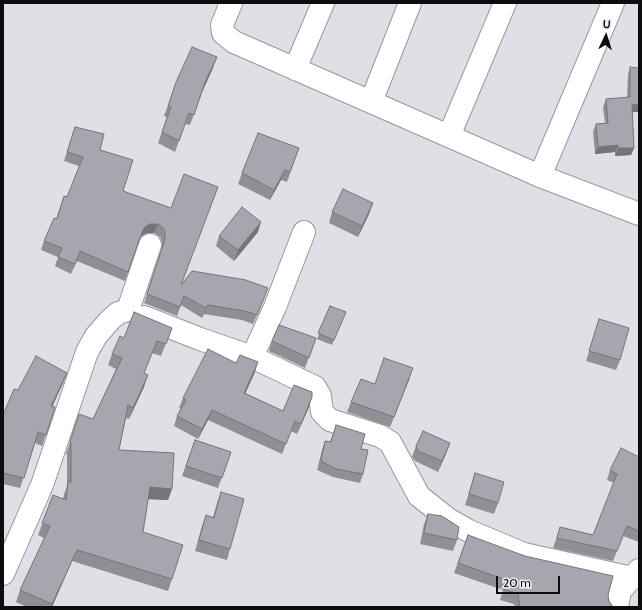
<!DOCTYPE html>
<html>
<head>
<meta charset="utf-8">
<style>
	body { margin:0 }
	#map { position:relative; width:642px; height:610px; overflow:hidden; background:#e1dee6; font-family:Cabin,sans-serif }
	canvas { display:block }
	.frame { position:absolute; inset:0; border:4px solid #0d0c0f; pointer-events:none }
	.north { position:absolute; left:586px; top:16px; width:40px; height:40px; -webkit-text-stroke:3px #eeebf4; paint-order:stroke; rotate:4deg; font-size:11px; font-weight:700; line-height:16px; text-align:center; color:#0d0c0f }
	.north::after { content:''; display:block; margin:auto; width:14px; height:18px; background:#0d0c0f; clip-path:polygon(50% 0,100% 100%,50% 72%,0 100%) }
	.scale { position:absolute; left:496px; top:576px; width:64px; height:18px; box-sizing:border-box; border:2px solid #0d0c0f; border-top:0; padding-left:5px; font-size:12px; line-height:14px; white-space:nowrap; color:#0d0c0f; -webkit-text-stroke:3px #eeebf4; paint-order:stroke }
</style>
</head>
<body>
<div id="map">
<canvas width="642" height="610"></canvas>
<div class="frame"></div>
<div class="north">U</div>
<div class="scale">20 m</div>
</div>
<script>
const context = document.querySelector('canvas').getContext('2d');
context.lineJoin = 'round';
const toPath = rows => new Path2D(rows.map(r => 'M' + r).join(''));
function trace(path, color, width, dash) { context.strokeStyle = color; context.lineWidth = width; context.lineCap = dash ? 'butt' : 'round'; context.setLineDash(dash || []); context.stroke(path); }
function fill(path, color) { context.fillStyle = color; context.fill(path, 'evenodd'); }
const minor = toPath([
	[231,3,222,25,223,33,234,42,540,176,639,214],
	[295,69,323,3],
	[371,102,410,3],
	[449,136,505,3],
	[540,176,613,3],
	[144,317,200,339,252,357,275,307,304,232],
	[252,357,315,387,320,396,322,412,330,420,380,436,390,442,419,496,448,519,469,531,524,554,632,578],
	[3,574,42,485,87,352,96,336,110,320,118,313,128,310,150,245],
	[617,607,620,591,639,570]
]);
trace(minor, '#99969e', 24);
trace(minor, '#fff', 22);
fill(toPath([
	[630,67,634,148,631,155,615,156,615,152,595,154,593,131,596,124,605,123,603,107,606,99,627,97,628,75],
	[213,68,203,90,190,125,185,124,175,152,158,143,167,117,164,116,173,92],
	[75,127,100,150,123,191,171,208,181,285,265,297,253,324,242,320,204,314,202,318,181,305,177,316,144,303,162,249,162,242,160,237,154,233,147,233,141,236,139,240,125,281,77,261,71,274,55,266,58,257,41,250,44,241,56,219,64,196,67,197,79,166,64,161],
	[299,148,287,182,281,180,270,200,238,184,242,173],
	[373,203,369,214,358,237,329,223,332,212],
	[258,232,234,261,216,246,219,236],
	[330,306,346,312,332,345,317,339],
	[599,319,620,360,616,370,586,361],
	[172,328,161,356,152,353,144,373,144,387,129,419,126,418,119,450,172,489,168,500,148,499,143,532,172,579,168,591,72,561,52,607,27,607,16,602,20,590,44,538,38,535,53,495,63,499,64,494,67,486,67,455,66,454,75,426,93,419,116,369,108,365,112,354,124,338],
	[316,338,305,368,269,351,272,341],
	[255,372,245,393,283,411,309,407,297,434,291,431,282,454,208,420,198,439,174,426,177,416,181,409,179,408,183,398],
	[67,373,63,383,52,406,55,407,42,446,35,443,20,488,3,484,3,415,18,390],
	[410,378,390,427,347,412,351,402,375,384],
	[336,425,361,449,363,474,360,483,333,477,317,470,322,450,325,441,330,442],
	[195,440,231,452,218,488,182,476],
	[450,443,438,472,415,461,412,457,416,446],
	[639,457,639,542,623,536,613,561,553,548,560,527,593,535,614,483,607,480,610,470],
	[475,473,498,503,494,514,465,505],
	[221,492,230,549,227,560,195,551,202,526,206,515,213,517,217,503],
	[428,514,457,540,453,551,420,544,424,524],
	[468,535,608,595,609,601,613,607,515,607,514,604,500,600,503,590,454,573]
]), '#918e96');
fill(toPath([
	[217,57,213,68,202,92,205,82],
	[639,104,639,112,629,112,632,105],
	[618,145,615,152,595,154,598,147],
	[618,148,634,148,631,155,615,156],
	[285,170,281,180,270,200,274,190],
	[373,203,369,214,358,237,362,226],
	[261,222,258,232,234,261,238,250],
	[150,224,158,224,154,233,147,233,141,236,138,241,142,232,145,227],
	[208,305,204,314,202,318,206,308],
	[258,362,255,372,241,403,244,393],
	[67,373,63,383,48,416,51,406],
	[148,375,144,387,129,419,133,408],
	[312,397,309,407,297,434,301,424],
	[212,410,208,420,198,439,202,429],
	[450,443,446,454,438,472,442,461],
	[150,487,172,489,168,500,146,499],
	[77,550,72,561,52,607,51,607]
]), '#76747a');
const building = toPath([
	[192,47,217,57,205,82,194,115,189,113,179,141,162,132,171,107,168,106,176,82,192,47],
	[630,67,639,68,639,104,632,105,634,148,618,148,618,145,598,147,596,124,608,123,606,99,630,97,630,67],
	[75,127,104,134,100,150,133,160,123,191,171,208,184,174,218,187,181,285,192,271,246,280,268,288,257,315,245,311,208,305,206,308,184,296,180,307,147,294,165,239,165,233,163,228,158,224,150,224,145,227,142,232,128,272,80,251,75,264,58,257,62,248,44,241,54,218,57,219,64,196,67,197,83,157,67,152,75,127],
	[258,133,299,148,290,172,285,170,274,190,242,173,258,133],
	[343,189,373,203,362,226,332,212,343,189],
	[242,207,261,222,238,250,219,236,242,207],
	[330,306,346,312,334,340,318,333,330,306],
	[134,312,172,328,166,344,157,341,144,373,148,375,133,408,128,405,119,450,174,453,172,489,150,487,143,532,183,545,172,579,77,550,52,604,20,590,50,526,42,523,53,495,66,500,68,482,71,482,71,443,70,442,79,414,93,419,122,358,112,354,120,336,124,338,134,312],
	[599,319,629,328,620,360,589,351,599,319],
	[279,325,316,338,309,358,272,341,279,325],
	[208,349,236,363,240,355,258,362,244,393,283,411,294,385,312,392,312,397,301,424,295,421,286,444,212,410,202,429,177,416,186,400,183,398,208,349],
	[36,356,67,373,51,406,55,407,46,435,38,432,24,478,3,473,3,415,14,389,18,390,36,356],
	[384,358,413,368,394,417,351,402,361,379,375,384,384,358],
	[336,425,365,434,361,449,368,450,363,474,336,469,321,461,325,441,331,442,336,425],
	[423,431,450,443,442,461,418,451,416,446,423,431],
	[195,440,231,452,222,478,186,466,195,440],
	[621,448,639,457,639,531,627,526,617,551,557,538,560,527,593,535,617,474,610,470,621,448],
	[475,473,504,482,498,503,469,494,475,473],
	[221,492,244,499,230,549,199,540,206,515,214,518,221,492],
	[428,514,442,516,459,527,457,540,424,533,428,514],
	[468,535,525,556,613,576,608,595,609,601,613,607,520,607,518,594,503,589,506,580,458,563,468,535]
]);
fill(building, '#a9a5ae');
trace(building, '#76747a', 1);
</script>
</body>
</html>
